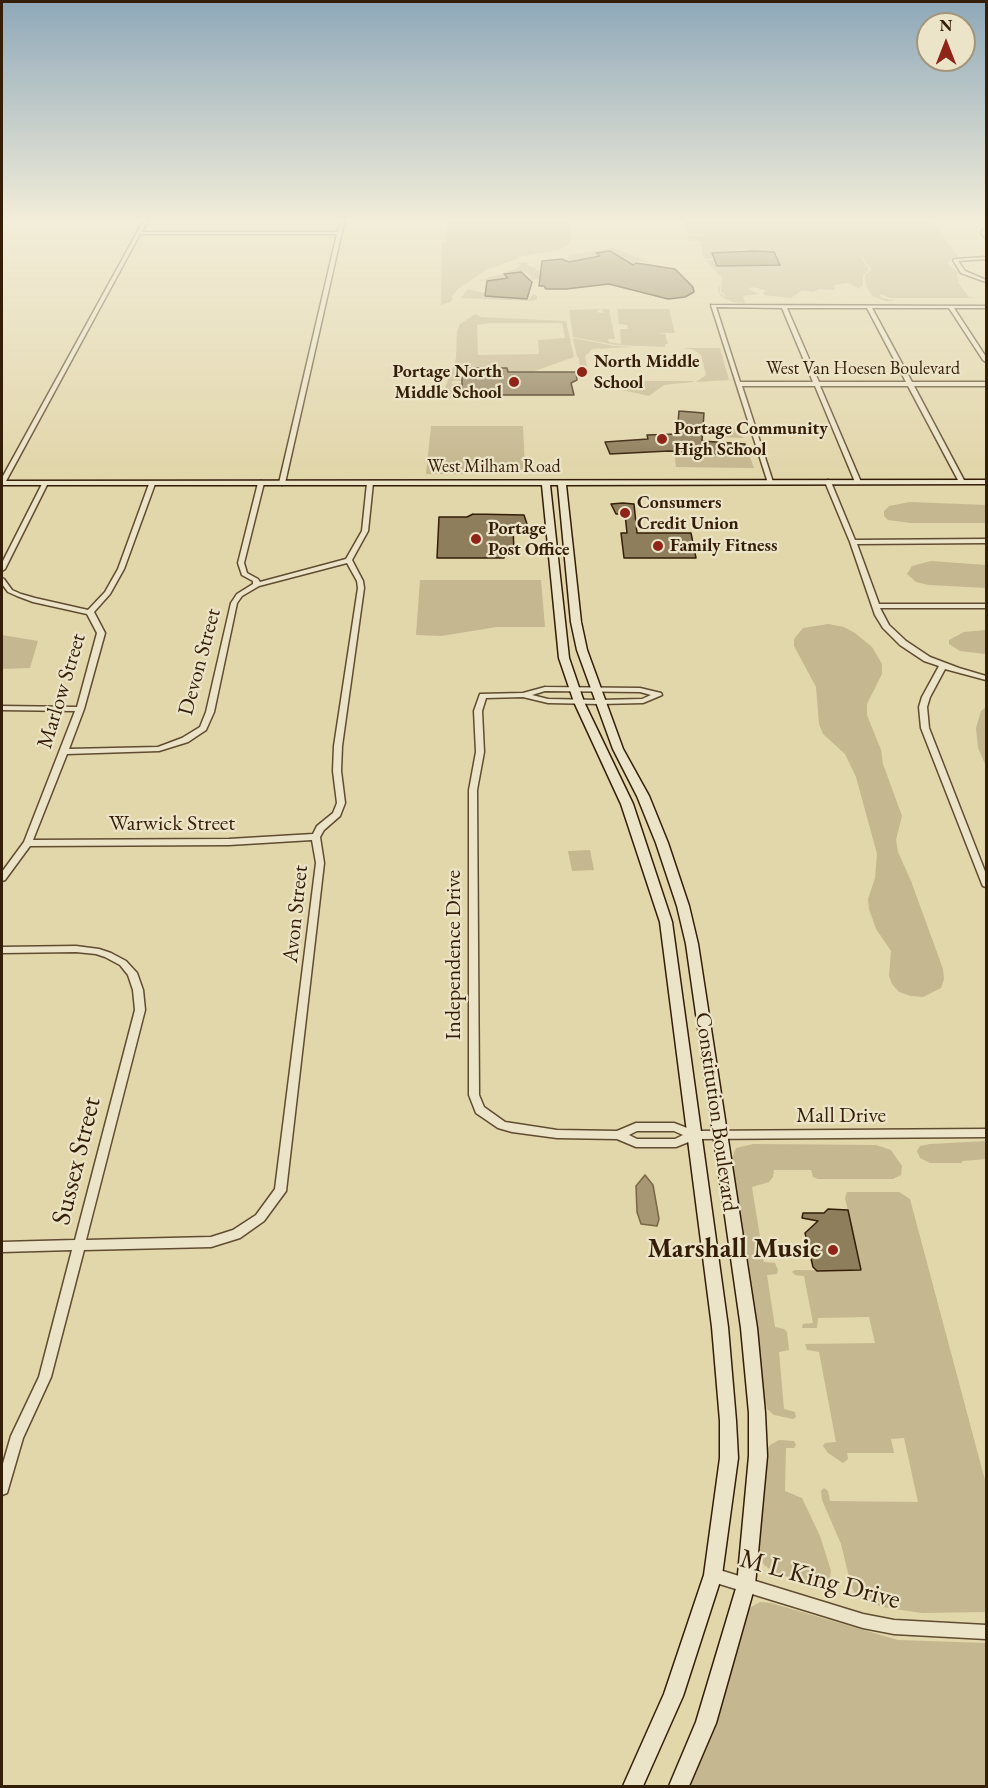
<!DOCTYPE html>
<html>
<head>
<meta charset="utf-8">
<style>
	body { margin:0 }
	#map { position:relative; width:988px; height:1788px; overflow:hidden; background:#e2d6ab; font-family:"EB Garamond",serif }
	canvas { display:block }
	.frame { position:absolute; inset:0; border:3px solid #351e07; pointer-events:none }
	.north { position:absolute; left:916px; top:12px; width:60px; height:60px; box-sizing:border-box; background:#ece4c8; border:2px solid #a3957b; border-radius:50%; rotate:0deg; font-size:16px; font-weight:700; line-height:24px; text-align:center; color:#351e07 }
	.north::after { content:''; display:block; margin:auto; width:21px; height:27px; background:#8f2418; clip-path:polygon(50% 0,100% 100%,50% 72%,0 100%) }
</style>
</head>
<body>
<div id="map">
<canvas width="988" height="1788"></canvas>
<div class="frame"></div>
<div class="north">N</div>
</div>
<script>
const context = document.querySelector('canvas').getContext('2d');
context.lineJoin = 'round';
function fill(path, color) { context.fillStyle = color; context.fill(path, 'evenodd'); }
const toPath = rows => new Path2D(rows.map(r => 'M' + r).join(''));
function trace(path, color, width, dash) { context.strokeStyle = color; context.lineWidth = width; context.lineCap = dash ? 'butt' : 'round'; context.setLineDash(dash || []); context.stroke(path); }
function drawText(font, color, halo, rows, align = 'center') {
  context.font = font + ' "EB Garamond",serif'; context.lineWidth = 4.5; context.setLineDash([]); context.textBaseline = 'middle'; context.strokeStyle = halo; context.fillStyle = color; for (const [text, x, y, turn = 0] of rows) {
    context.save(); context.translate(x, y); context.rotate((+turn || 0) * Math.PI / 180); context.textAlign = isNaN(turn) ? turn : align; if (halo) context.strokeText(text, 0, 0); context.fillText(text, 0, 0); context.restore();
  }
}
fill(toPath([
	[448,218,568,218,571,243,559,250,517,257,519,258,486,270,458,289,451,297,453,298,451,302,441,305,442,243,446,243],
	[683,218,930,218,958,256,951,258,948,264,959,273,956,276,960,281,958,282,969,297,975,298,891,298,880,294,881,298,896,301,886,301,872,296,866,285,865,275,871,270,862,256,861,257,869,270,863,275,863,285,859,289,849,283,834,285,835,290,819,289,813,292,802,290,791,298,764,295,763,292,767,291,752,287,748,289,759,294,743,296,745,303,732,302,724,298,719,294,718,288,720,285,720,293,728,299,721,291,722,278,705,260,715,260,718,266,780,265,776,254,740,249,732,253,712,253,714,259,704,259,700,241,685,241,690,241,688,235,705,236,705,234,688,234],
	[614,248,648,261,635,262,629,268,611,251,597,253,600,256,567,261,569,255],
	[523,262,529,263,527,265,534,268,538,267,535,270,541,271,540,279,532,280,531,275,523,271,528,277,526,278,521,272,505,274,510,279,479,281,516,269,521,265,518,263],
	[468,289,485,293,483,298,486,296,529,300,533,294,537,296,537,299,532,301,461,298],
	[600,309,596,312,604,313,602,309,609,309,615,339,608,339,609,342,621,344,620,329,628,329,627,325,619,324,617,309,669,309,675,333,658,333,665,334,668,344,665,344,665,347,616,345,573,337,569,310],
	[475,314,481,317,566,321,574,357,532,372,508,372,507,368,462,368,462,381,452,381,452,384,461,383,462,395,478,395,478,399,449,398,445,388,456,358,457,331,460,324],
	[489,323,562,323,565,338,538,340,539,354,478,355,477,325],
	[573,338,615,346,634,347,593,349,585,356,588,372,580,372,579,358,577,357],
	[683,348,720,348,729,380,696,382,706,375,701,355,694,350],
	[619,381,693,381,693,382,664,385,649,396,613,388,613,384],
	[431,426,523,426,525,469,501,474,426,474],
	[705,426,739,427,743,438,714,437,707,433],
	[674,451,746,456,750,457,754,468,676,467],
	[910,502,986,505,986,523,910,523,888,520,884,516,884,511,889,506],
	[931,561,986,565,986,588,929,585,916,582,907,574,912,566],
	[420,580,541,580,545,627,497,627,441,636,416,635],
	[828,624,844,627,855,633,872,647,882,664,882,674,867,704,867,715,881,750,883,764,902,816,896,840,898,852,911,881,943,969,944,979,941,988,923,997,911,996,899,992,892,984,889,976,891,951,876,929,869,909,868,899,875,878,877,854,856,777,845,754,823,734,819,724,816,687,794,646,794,639,803,628],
	[986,630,986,654,960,651,949,644,949,640,964,632],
	[2,635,38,641,30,668,2,669],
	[986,707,986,766,978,748,976,728,981,711],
	[590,850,594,870,572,871,568,851],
	[986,1141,986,1159,962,1161,962,1163,930,1163,920,1158,917,1151,920,1146,930,1144],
	[753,1144,876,1145,891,1150,902,1166,901,1175,893,1179,818,1179,813,1177,811,1170,774,1170,773,1177,769,1182,752,1187,764,1262,775,1263,778,1270,777,1274,767,1275,775,1327,784,1329,787,1332,789,1350,779,1352,784,1409,795,1412,796,1417,793,1419,774,1415,767,1409,765,1400,731,1160,736,1148],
	[847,1192,899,1192,910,1199,986,1484,986,1612,922,1613,888,1608,865,1602,855,1594,851,1585,841,1544,822,1500,821,1491,824,1488,828,1491,830,1501,918,1502,904,1438,891,1439,894,1453,847,1453,848,1459,843,1463,828,1453,823,1446,825,1443,836,1442,819,1352,807,1350,805,1344,875,1343,869,1317,818,1318,817,1328,802,1328,803,1324,813,1323,804,1276,795,1275,792,1272,795,1270,862,1271,845,1198],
	[779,1440,794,1441,796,1445,794,1448,786,1448,785,1491,802,1498,820,1536,831,1571,830,1577,823,1584,807,1584,774,1572,764,1565,759,1555,765,1452,770,1445],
	[760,1602,771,1603,898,1640,986,1643,986,1786,685,1786,706,1734,748,1609]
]), '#c5b78f');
const water = toPath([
	[645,1175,653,1185,659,1219,657,1226,641,1224,637,1212,636,1186,645,1175]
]);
fill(water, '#a79773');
trace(water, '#796748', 1.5);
const building = toPath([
	[610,251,633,265,636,263,675,269,693,287,694,292,685,297,668,299,609,284,566,289,546,289,544,286,539,286,542,261,562,259,569,262,600,256,596,253,610,251],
	[753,251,774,252,780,265,717,266,712,253,753,251],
	[521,272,532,282,527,299,485,296,487,281,508,278,504,274,521,272],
	[462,368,507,368,508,372,576,372,577,380,571,383,574,395,462,395,462,368],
	[679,411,704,413,702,441,745,444,745,456,669,451,610,454,605,442,648,439,647,435,677,434,679,411],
	[623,503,634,504,637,533,691,533,696,558,624,558,621,533,627,533,625,514,616,514,611,504,623,503],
	[473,514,524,515,528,527,513,527,514,552,504,552,504,558,437,558,439,517,467,517,473,514],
	[828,1209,848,1210,861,1270,817,1271,813,1267,805,1233,818,1221,802,1218,803,1213,824,1213,828,1209]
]);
fill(building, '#8f7e5c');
trace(building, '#351e07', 1.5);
const street = toPath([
	[145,218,149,218,142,232,338,232,341,218,345,218,285,483,282,485,279,483,337,234,140,234,5,483,2,485,2,478,145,218],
	[984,229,986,229,986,239,981,233,984,229],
	[986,257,986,259,958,261,965,271,986,280,986,282,961,273,953,260,955,259,986,257],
	[711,305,986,306,986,308,954,308,986,357,986,362,983,360,949,308,872,308,912,382,986,382,986,386,914,386,965,482,964,483,959,482,908,386,820,386,861,482,858,484,855,482,815,386,742,386,773,482,768,483,711,305],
	[716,307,782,308,813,382,740,382,716,307],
	[787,308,867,308,906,382,819,382,787,308],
	[828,480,831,482,855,540,986,539,986,543,857,544,879,604,986,604,986,608,880,608,889,625,906,641,930,657,959,668,986,676,986,680,945,669,930,697,927,707,929,728,986,874,986,887,983,886,982,884,921,728,919,707,922,697,939,666,924,661,900,645,883,628,875,615,850,542,825,482,828,480],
	[261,481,264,483,244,563,247,573,258,579,260,582,346,559,362,531,367,483,370,481,373,483,368,531,352,560,363,581,364,588,342,746,341,771,345,803,340,816,324,830,320,837,324,863,286,1191,264,1221,240,1238,211,1247,84,1250,51,1377,23,1438,7,1493,2,1495,2,1467,11,1436,39,1377,72,1250,2,1252,2,1242,75,1240,135,1010,133,990,128,975,120,965,105,957,96,954,76,952,2,953,2,947,76,946,99,949,111,953,126,961,137,973,143,990,145,1010,86,1240,211,1237,233,1230,256,1215,275,1189,316,863,312,840,229,845,30,846,5,880,2,881,2,872,24,842,75,711,2,710,2,706,77,707,97,633,87,614,33,602,17,596,8,592,2,584,2,578,4,579,12,590,21,594,35,598,88,610,105,592,118,569,149,484,154,483,155,484,124,569,110,594,94,612,105,633,84,709,69,749,158,747,182,738,200,727,206,712,231,603,237,594,253,584,253,581,242,575,238,563,258,483,261,481],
	[347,563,357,581,358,588,334,746,333,771,337,803,333,813,317,826,313,834,229,839,33,840,67,754,159,751,188,742,206,730,214,712,237,603,242,596,259,586,347,563],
	[43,482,48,483,5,569,2,571,2,563,43,482],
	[545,687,640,688,661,693,662,695,643,703,600,704,548,703,523,697,486,698,482,711,484,752,477,790,479,1095,484,1107,505,1122,557,1130,617,1131,636,1123,674,1123,695,1131,986,1129,986,1137,696,1139,676,1147,636,1147,617,1139,557,1138,512,1132,498,1128,476,1113,469,1095,469,790,476,752,474,711,480,694,523,693,545,687],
	[545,691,640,692,651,695,642,699,600,700,548,699,532,695,545,691],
	[637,1131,674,1131,683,1135,675,1139,637,1139,629,1135,637,1131],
	[713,1568,863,1614,894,1620,986,1625,986,1639,894,1634,863,1628,713,1582,708,1580,706,1575,708,1570,713,1568]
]);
const secondary = toPath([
	[986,480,986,484,566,485,581,622,587,650,623,749,649,796,668,843,689,906,698,944,757,1328,765,1413,767,1456,755,1585,716,1723,689,1786,669,1786,696,1722,737,1585,749,1456,749,1413,741,1328,686,944,677,906,656,843,637,796,613,749,577,650,571,622,558,485,550,485,569,658,584,702,633,804,672,922,728,1327,736,1421,738,1458,722,1575,683,1696,643,1786,623,1786,664,1694,704,1575,720,1458,720,1421,712,1327,660,922,621,804,574,702,559,658,542,485,2,485,2,481,986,480]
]);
trace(street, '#604c30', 3);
trace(secondary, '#351e07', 3);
fill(street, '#ece4c8');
fill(secondary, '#ece4c8');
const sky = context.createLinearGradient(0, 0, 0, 468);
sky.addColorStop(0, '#8ea8b9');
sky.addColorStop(0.47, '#f2edd9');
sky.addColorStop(1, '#f2edd900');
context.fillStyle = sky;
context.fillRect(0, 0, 988, 468);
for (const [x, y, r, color] of [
	[582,372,6,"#8f2418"],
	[514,382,6,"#8f2418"],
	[662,439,6,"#8f2418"],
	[625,513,6,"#8f2418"],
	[476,539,6,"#8f2418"],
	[658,546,6,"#8f2418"],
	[833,1250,6,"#8f2418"]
]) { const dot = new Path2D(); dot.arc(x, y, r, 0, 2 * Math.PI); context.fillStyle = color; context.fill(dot); trace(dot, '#ece4c8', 2); }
drawText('bold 18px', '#351e07', '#ece4c8', [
	["North Middle",594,362],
	["School",594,383],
	["Portage North",502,372,"right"],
	["Middle School",502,393,"right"],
	["Portage Community",674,429],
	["High School",674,450],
	["Consumers",637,503],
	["Credit Union",637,524],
	["Portage",488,529],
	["Post Office",488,550],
	["Family Fitness",670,546]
], 'left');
drawText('18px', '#351e07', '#ece4c8', [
	["West Van Hoesen Boulevard",863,369],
	["West Milham Road",494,467]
]);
drawText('22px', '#351e07', '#ece4c8', [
	["Devon Street",200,662,-75],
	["Marlow Street",62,691,-73],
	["Warwick Street",172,824],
	["Avon Street",296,914,-84],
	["Independence Drive",454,955,-90],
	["Constitution Boulevard",716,1112,82],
	["Mall Drive",841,1116]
]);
drawText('27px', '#351e07', '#ece4c8', [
	["Sussex Street",77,1161,-76],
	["M L King Drive",820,1580,15]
]);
drawText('bold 27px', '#351e07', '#ece4c8', [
	["Marshall Music",821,1250]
], 'right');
</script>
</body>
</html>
